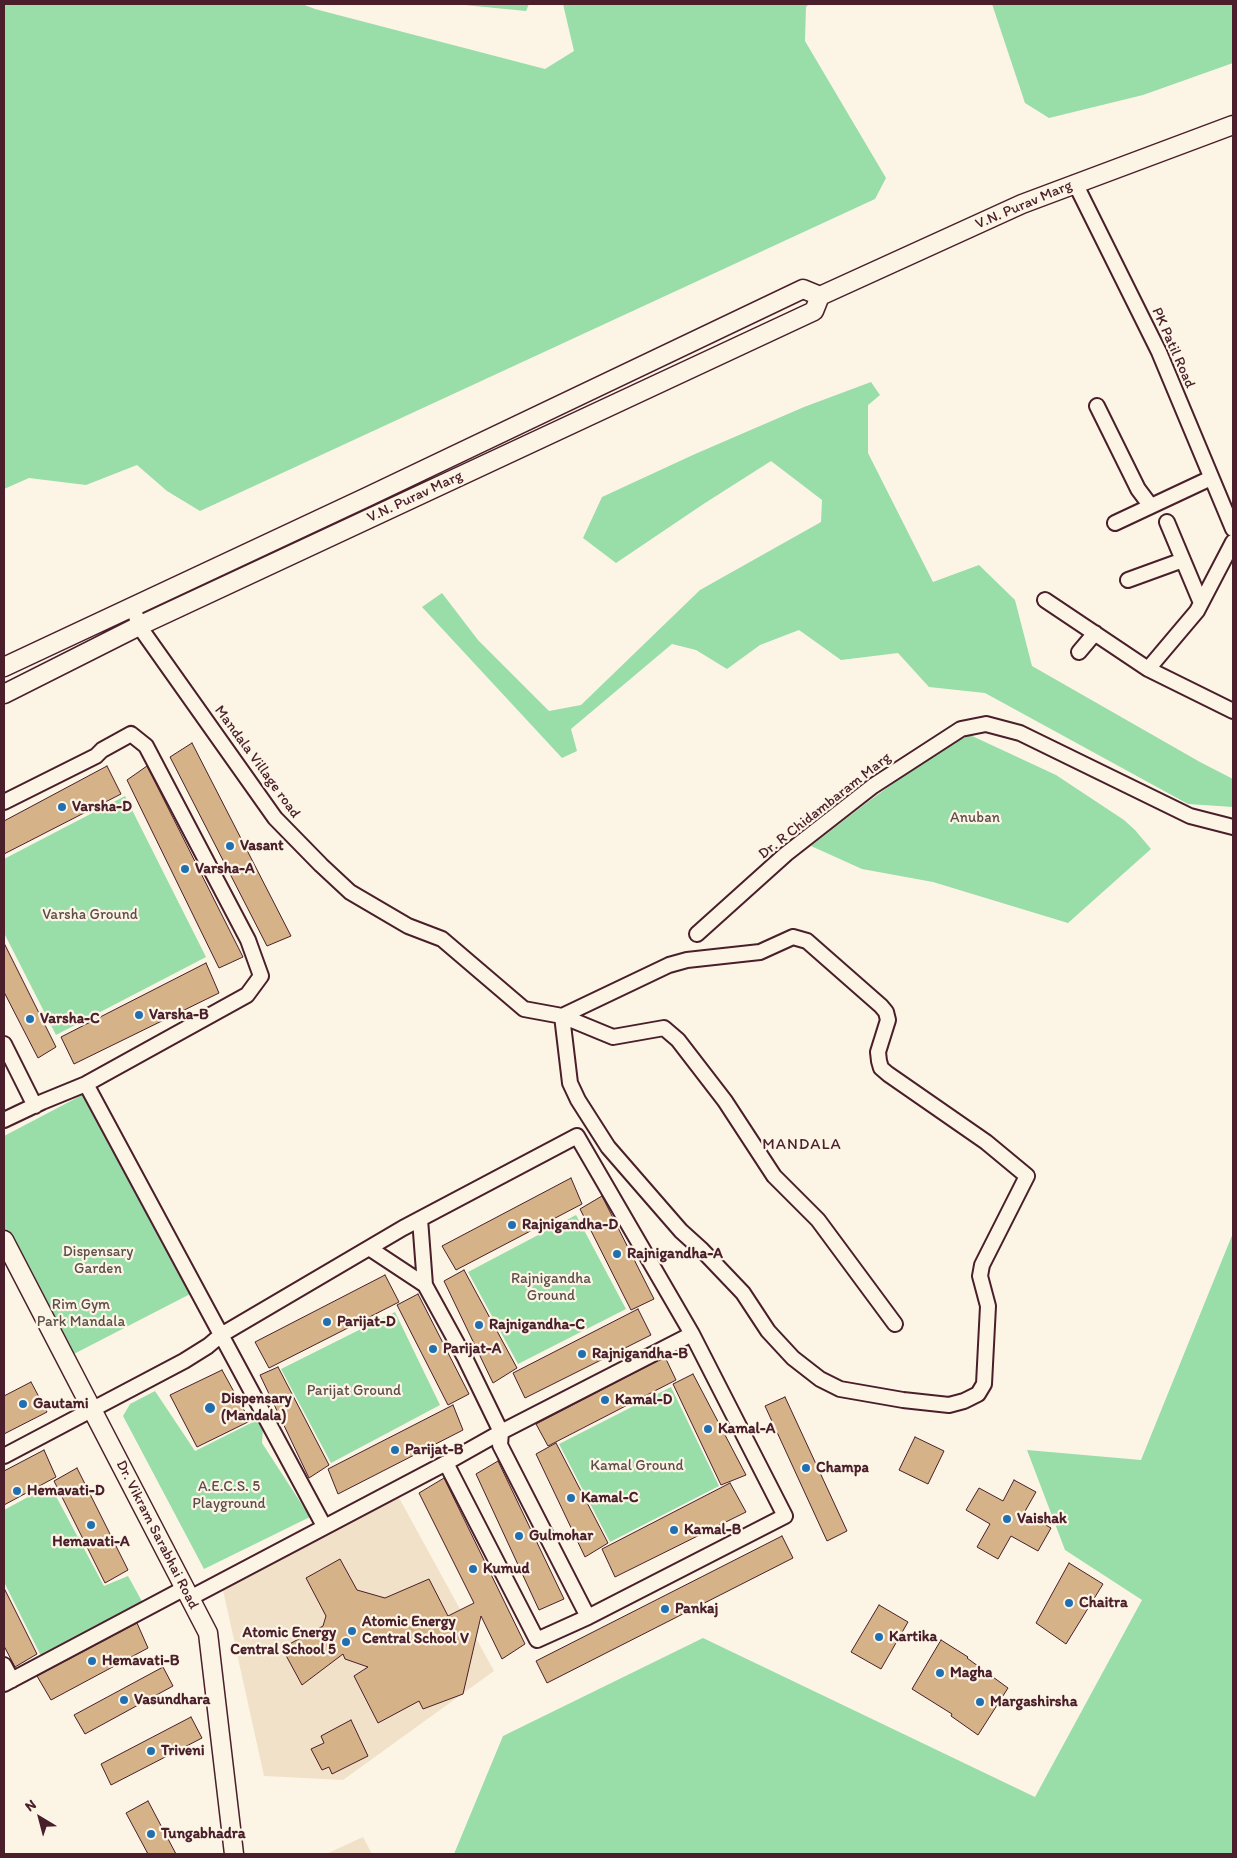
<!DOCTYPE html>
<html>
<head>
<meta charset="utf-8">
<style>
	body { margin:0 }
	#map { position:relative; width:1237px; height:1858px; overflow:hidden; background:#fcf5e5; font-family:Itim,sans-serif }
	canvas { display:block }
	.frame { position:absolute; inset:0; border:5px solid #4a1f2b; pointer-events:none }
	.north { position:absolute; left:15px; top:1793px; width:50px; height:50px; -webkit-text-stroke:4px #fcf5e5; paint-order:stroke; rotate:323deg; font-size:14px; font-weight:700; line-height:20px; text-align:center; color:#4a1f2b }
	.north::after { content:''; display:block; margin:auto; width:18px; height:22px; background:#4a1f2b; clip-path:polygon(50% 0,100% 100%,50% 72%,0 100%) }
</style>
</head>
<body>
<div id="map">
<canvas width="1237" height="1858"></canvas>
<div class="frame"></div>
<div class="north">N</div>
</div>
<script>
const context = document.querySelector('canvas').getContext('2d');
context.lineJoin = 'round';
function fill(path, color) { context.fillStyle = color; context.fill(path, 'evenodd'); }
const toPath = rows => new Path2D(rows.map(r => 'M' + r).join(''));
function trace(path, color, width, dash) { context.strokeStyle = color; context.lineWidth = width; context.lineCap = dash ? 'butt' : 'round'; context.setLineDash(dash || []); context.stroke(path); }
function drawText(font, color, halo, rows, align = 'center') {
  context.font = font + ' Itim,sans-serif'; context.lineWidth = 4.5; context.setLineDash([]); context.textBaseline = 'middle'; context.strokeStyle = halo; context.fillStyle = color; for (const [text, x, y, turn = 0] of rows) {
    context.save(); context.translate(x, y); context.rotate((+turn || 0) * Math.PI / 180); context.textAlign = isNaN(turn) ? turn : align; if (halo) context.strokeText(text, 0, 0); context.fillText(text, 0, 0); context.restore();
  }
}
fill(toPath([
	[398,1496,494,1671,343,1780,264,1776,223,1590],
	[363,1837,372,1854,326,1854]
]), '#f1e1c9');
fill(toPath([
	[4,4,302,4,315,9,545,69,574,51,563,4,809,4,806,7,805,41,886,178,875,199,200,511,167,491,137,465,86,485,29,478,4,489],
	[454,4,529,4,526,11],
	[992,4,1233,4,1233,63,1143,95,1049,118,1025,103],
	[871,382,880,395,868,405,868,453,933,582,979,565,1015,600,1032,666,1200,762,1233,779,1233,807,1188,804,985,693,929,687,898,653,841,660,799,630,760,645,727,669,696,650,672,644,571,729,577,751,562,758,422,607,442,593,478,640,549,711,581,705,700,590,821,522,822,500,771,461,705,503,616,563,583,538,602,497,695,454,804,407],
	[970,735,1056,775,1124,820,1135,830,1151,849,1068,923,933,882,862,869,811,846,869,801,942,748],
	[125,796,206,957,56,1035,4,933,4,859],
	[86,1093,196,1291,68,1357,4,1233,4,1136],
	[576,1215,626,1309,518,1364,468,1272],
	[1233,1233,1233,1854,454,1854,503,1736,703,1638,1035,1797,1142,1600,1065,1550,1027,1450,1141,1460],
	[395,1312,440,1405,331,1463,281,1369],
	[671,1387,719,1486,610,1542,559,1444],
	[155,1391,195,1451,259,1419,263,1428,262,1443,310,1517,204,1569,123,1416,130,1404],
	[50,1485,104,1586,128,1576,144,1605,42,1658,4,1582,4,1510]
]), '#99dda9');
const building = toPath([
	[192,743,291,936,267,946,170,757,192,743],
	[107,766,121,794,4,854,4,821,107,766],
	[147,766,243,957,219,968,127,780,147,766],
	[4,943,56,1047,38,1058,4,992,4,943],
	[206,963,219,993,74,1064,61,1037,206,963],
	[571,1178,582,1204,456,1270,442,1246,571,1178],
	[602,1196,654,1299,631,1310,580,1209,602,1196],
	[464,1270,517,1368,493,1383,444,1281,464,1270],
	[385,1275,399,1302,269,1368,255,1342,385,1275],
	[418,1294,469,1394,448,1405,397,1305,418,1294],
	[638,1309,651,1335,525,1398,513,1373,638,1309],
	[665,1357,676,1380,548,1446,536,1424,665,1357],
	[278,1367,329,1465,309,1478,260,1375,278,1367],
	[222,1370,250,1421,197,1447,170,1395,222,1370],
	[693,1374,746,1475,721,1485,673,1384,693,1374],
	[31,1382,47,1412,4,1434,4,1396,31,1382],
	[785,1397,847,1531,827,1541,765,1406,785,1397],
	[453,1405,463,1430,338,1494,328,1469,453,1405],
	[915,1437,944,1451,928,1484,899,1470,915,1437],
	[556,1443,608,1543,585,1557,536,1454,556,1443],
	[44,1450,56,1477,4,1505,4,1471,44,1450],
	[498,1461,564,1599,539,1610,476,1474,498,1461],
	[77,1468,128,1570,105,1583,54,1481,77,1468],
	[444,1478,525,1644,502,1659,481,1616,463,1694,423,1709,419,1701,378,1723,354,1676,368,1667,345,1659,343,1654,302,1685,282,1648,323,1626,326,1616,306,1578,340,1559,357,1590,385,1598,429,1579,448,1616,474,1603,419,1493,444,1478],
	[1014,1480,1036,1492,1024,1513,1051,1528,1038,1551,1011,1536,998,1559,977,1547,990,1524,966,1510,979,1488,1003,1501,1014,1480],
	[730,1483,746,1512,615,1577,602,1549,730,1483],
	[782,1536,793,1558,547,1683,536,1661,782,1536],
	[1069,1563,1103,1584,1066,1644,1036,1623,1069,1563],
	[4,1588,37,1654,15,1667,4,1646,4,1588],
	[879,1605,908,1622,881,1669,851,1652,879,1605],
	[137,1623,148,1648,51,1700,37,1676,137,1623],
	[941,1640,968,1657,967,1658,1008,1688,978,1735,951,1716,952,1714,912,1689,941,1640],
	[163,1667,173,1686,85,1734,74,1715,163,1667],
	[191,1717,202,1738,111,1785,101,1764,191,1717],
	[351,1720,368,1756,332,1774,329,1767,322,1770,311,1749,324,1743,321,1736,351,1720],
	[148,1801,176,1854,148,1854,126,1813,148,1801]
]);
fill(building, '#d6b288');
trace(building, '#4a1f2b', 1);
const minor = toPath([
	[1075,183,1159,352,1233,529],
	[1097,406,1138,489,1150,505],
	[1167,522,1201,603],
	[1115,523,1211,478],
	[1128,580,1183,560],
	[1045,600,1148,669,1233,711],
	[133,606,139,626,275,818,321,865,350,892,408,926,442,939,524,1009,562,1016,613,1037,664,1028,678,1040,725,1101,774,1176,818,1220,895,1324],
	[1079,652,1095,633],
	[1148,669,1197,611,1233,542],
	[4,802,96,756,102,750,131,734,146,746,248,940,261,976,247,995,86,1084,42,1102,4,1120],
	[697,934,786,854,873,786,961,729,986,724,1020,733,1190,816,1233,827],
	[793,937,807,941,881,1006,886,1012,888,1020,878,1052,879,1061,881,1068,888,1074,986,1142,1027,1176,982,1265,980,1276,988,1306,984,1384,978,1394,964,1401,949,1405,903,1400,840,1389,820,1379,793,1358,768,1331,743,1293,702,1250,681,1231,608,1147,578,1100,570,1083,562,1016,669,965,687,960,760,952,793,937],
	[4,1044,35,1106],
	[86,1084,324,1526],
	[420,1219,425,1285],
	[369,1248,425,1285,465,1358,501,1432,500,1445,588,1617],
	[4,1456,184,1361,208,1346,221,1335,403,1228,577,1136,692,1334,785,1516,588,1617,537,1640,446,1463],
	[190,1598,446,1463,501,1432,692,1334],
	[4,1665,12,1680],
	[4,1684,185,1588]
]);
const tertiary = toPath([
	[4,667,367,497,803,289,820,296],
	[4,694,139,626,814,311,820,296,1022,204,1233,125],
	[4,1240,208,1633,234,1854]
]);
trace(minor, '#4a1f2b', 18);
trace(tertiary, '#4a1f2b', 21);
trace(minor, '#fcf5e5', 14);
trace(tertiary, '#fcf5e5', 18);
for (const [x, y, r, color] of [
	[62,807,5,"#1f6fb2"],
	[230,846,5,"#1f6fb2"],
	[185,869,5,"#1f6fb2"],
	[139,1015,5,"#1f6fb2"],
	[30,1019,5,"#1f6fb2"],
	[512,1225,5,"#1f6fb2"],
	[617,1254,5,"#1f6fb2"],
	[327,1322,5,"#1f6fb2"],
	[479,1325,5,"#1f6fb2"],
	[433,1349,5,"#1f6fb2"],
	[582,1354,5,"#1f6fb2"],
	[605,1400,5,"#1f6fb2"],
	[23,1404,5,"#1f6fb2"],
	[210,1408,6,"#1f6fb2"],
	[708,1429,5,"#1f6fb2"],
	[395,1450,5,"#1f6fb2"],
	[806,1468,5,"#1f6fb2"],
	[17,1491,5,"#1f6fb2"],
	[571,1498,5,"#1f6fb2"],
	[1007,1519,5,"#1f6fb2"],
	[91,1525,5,"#1f6fb2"],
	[674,1530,5,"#1f6fb2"],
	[519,1536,5,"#1f6fb2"],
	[473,1569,5,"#1f6fb2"],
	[1069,1603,5,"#1f6fb2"],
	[665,1609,5,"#1f6fb2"],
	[352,1631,5,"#1f6fb2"],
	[879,1637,5,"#1f6fb2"],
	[346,1642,5,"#1f6fb2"],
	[92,1661,5,"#1f6fb2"],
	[940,1673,5,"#1f6fb2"],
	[124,1700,5,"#1f6fb2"],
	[980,1702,5,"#1f6fb2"],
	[151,1751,5,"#1f6fb2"],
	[151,1834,5,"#1f6fb2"]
]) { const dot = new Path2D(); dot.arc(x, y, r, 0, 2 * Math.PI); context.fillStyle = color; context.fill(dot); trace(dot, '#fcf5e5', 2); }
drawText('15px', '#4a1f2b', '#fcf5e5', [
	["V.N. Purav Marg",1024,205,-23],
	["PK Patil Road",1173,348,66],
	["V.N. Purav Marg",415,497,-25],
	["Mandala Village road",257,762,54],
	["Dr. R Chidambaram Marg",825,806,-38],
	["Dr. Vikram Sarabhai Road",157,1535,63]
]);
drawText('bold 15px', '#4a1f2b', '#fcf5e5', [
	["Varsha-D",72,807],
	["Vasant",240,846],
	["Varsha-A",195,869],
	["Varsha-B",149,1015],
	["Varsha-C",40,1019],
	["Rajnigandha-D",522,1225],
	["Rajnigandha-A",627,1254],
	["Parijat-D",337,1322],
	["Rajnigandha-C",489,1325],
	["Parijat-A",443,1349],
	["Rajnigandha-B",592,1354],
	["Dispensary",221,1399],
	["(Mandala)",221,1416],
	["Kamal-D",615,1400],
	["Gautami",33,1404],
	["Kamal-A",718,1429],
	["Parijat-B",405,1450],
	["Champa",816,1468],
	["Hemavati-D",27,1491],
	["Kamal-C",581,1498],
	["Vaishak",1017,1519],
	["Kamal-B",684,1530],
	["Gulmohar",529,1536],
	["Hemavati-A",91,1542,"center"],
	["Kumud",483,1569],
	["Chaitra",1079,1603],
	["Pankaj",675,1609],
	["Atomic Energy",362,1622],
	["Central School V",362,1639],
	["Atomic Energy",336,1633,"right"],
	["Central School 5",336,1650,"right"],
	["Kartika",889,1637],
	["Hemavati-B",102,1661],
	["Magha",950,1673],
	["Vasundhara",134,1700],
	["Margashirsha",990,1702],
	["Triveni",161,1751],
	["Tungabhadra",161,1834]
], 'left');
drawText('15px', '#5e4e4a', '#fcf5e5', [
	["Anuban",975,818],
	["Varsha Ground",90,915],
	["Dispensary",98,1252],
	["Garden",98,1269],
	["Rajnigandha",551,1279],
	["Ground",551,1296],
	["Rim Gym",81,1305],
	["Park Mandala",81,1322],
	["Parijat Ground",354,1391],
	["Kamal Ground",637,1466],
	["A.E.C.S. 5",229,1487],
	["Playground",229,1504]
]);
context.letterSpacing = '1px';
drawText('16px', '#4a1f2b', '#fcf5e5', [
	["MANDALA",802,1145]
]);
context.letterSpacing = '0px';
</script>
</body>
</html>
